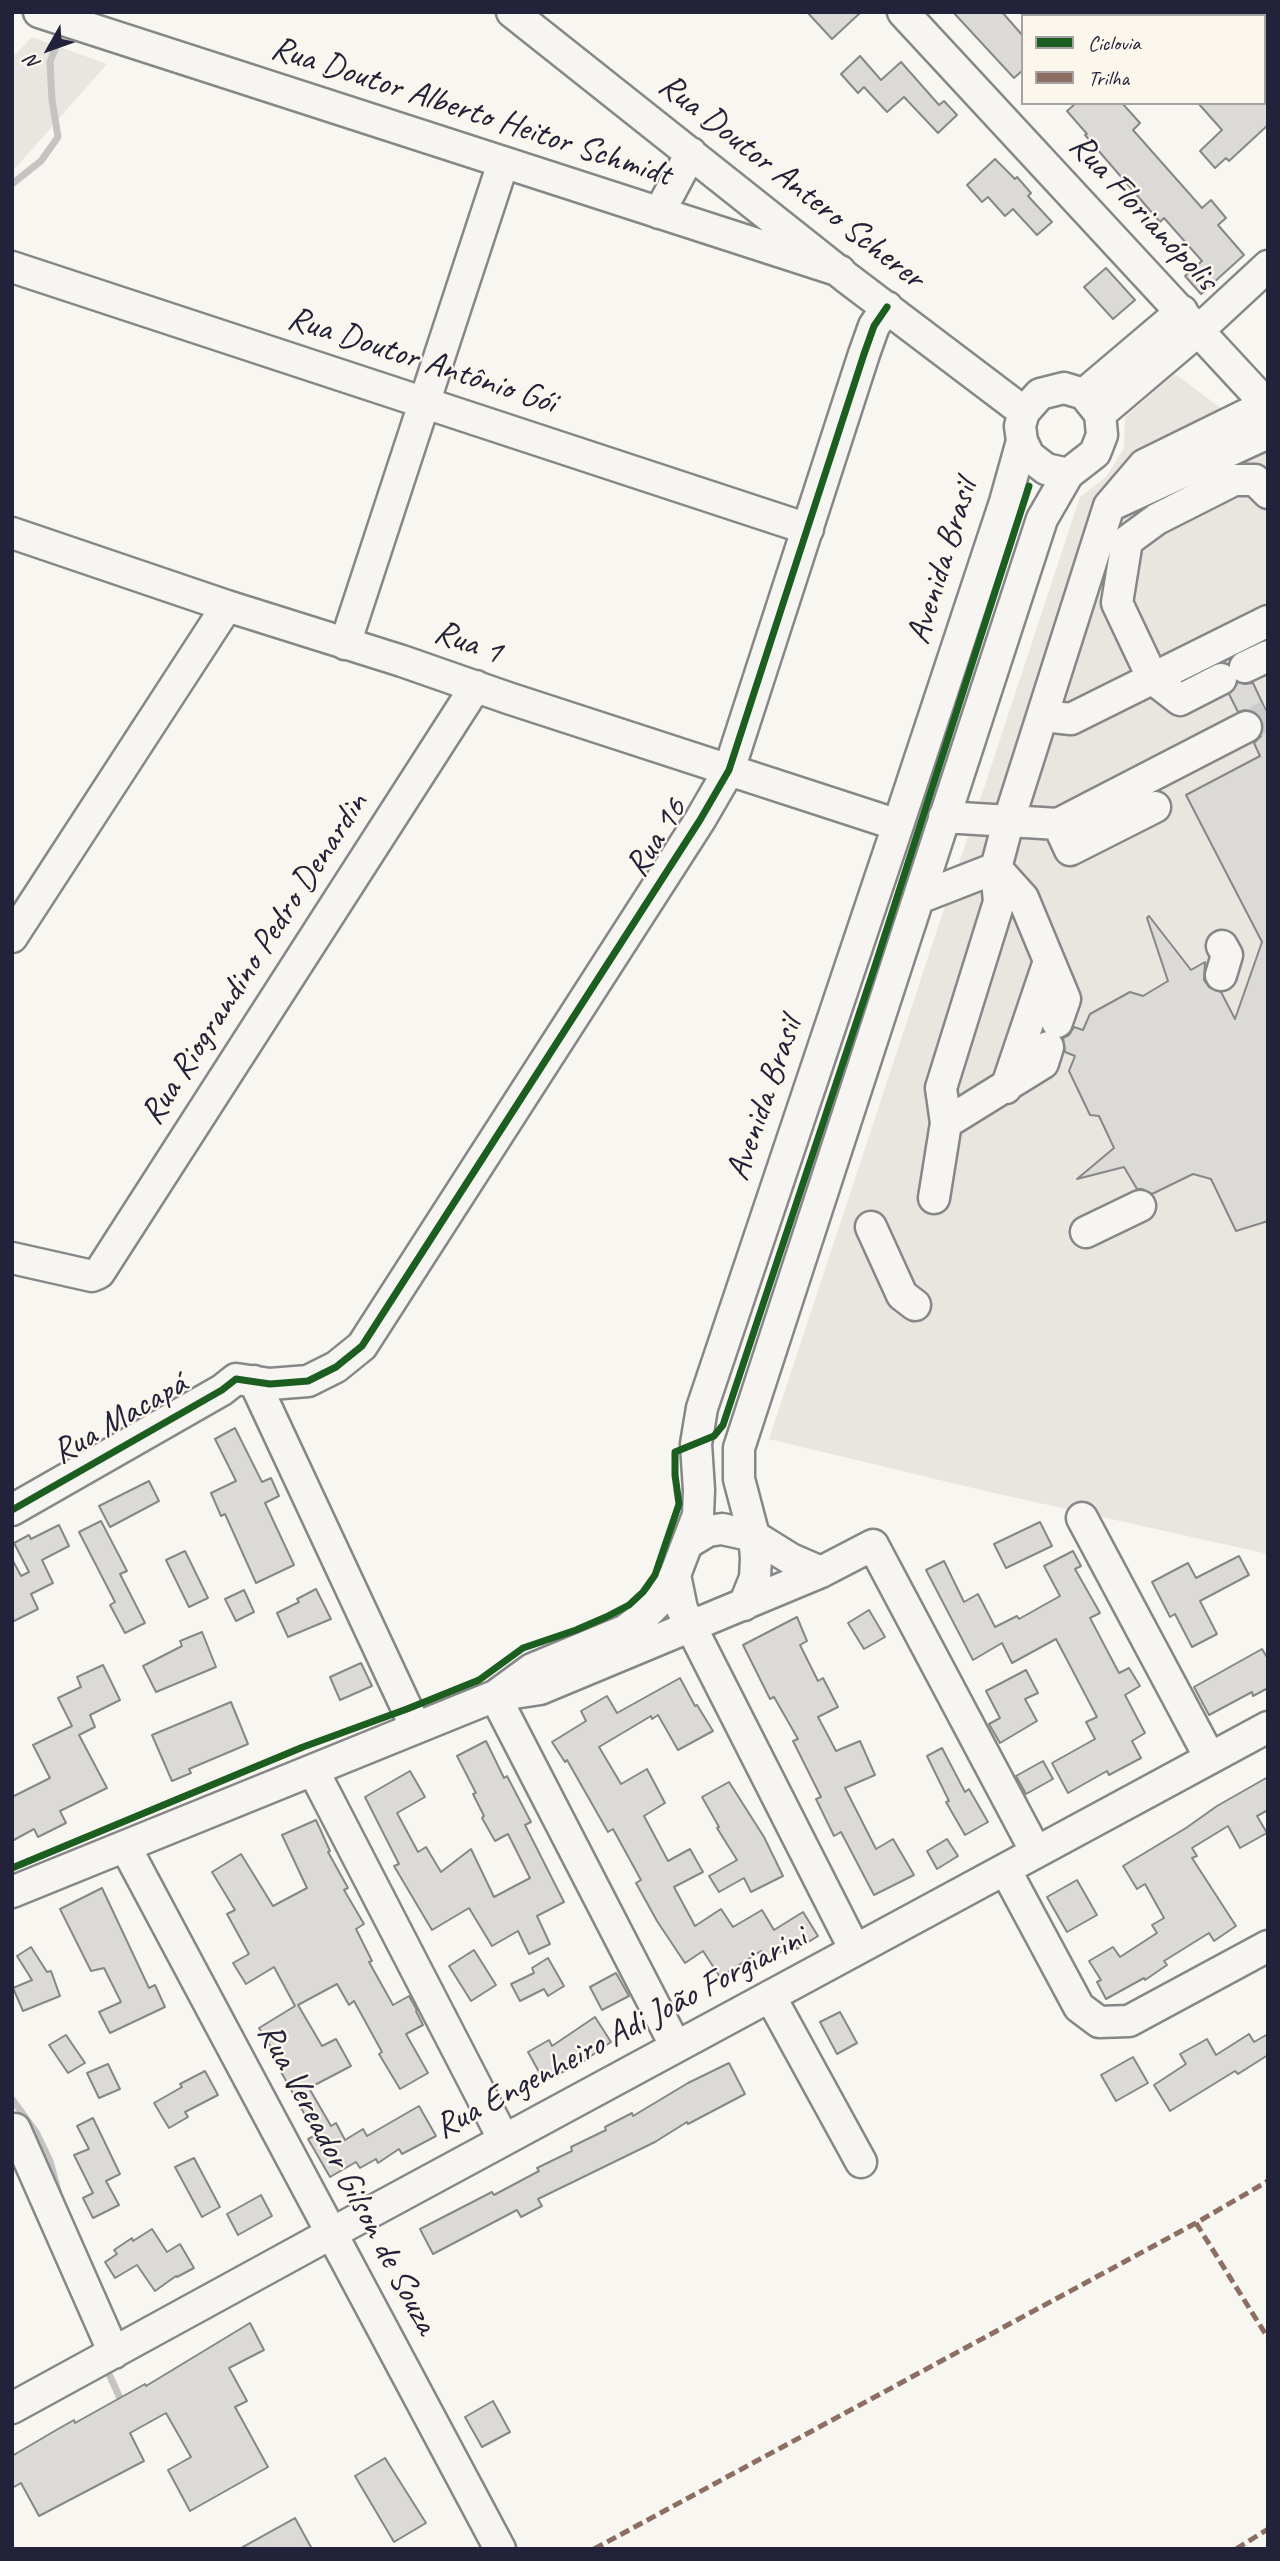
<!DOCTYPE html>
<html>
<head>
<meta charset="utf-8">
<style>
	body { margin:0 }
	#map { position:relative; width:1280px; height:2561px; overflow:hidden; background:#f8f6f0; font-family:Caveat,sans-serif }
	canvas { display:block }
	.frame { position:absolute; inset:0; border:14px solid #22223b; pointer-events:none }
	.legend { position:absolute; left:1021px; top:14px; width:245px; height:91px; box-sizing:border-box; background:#fbf7ec; border:2px solid #a4a2a5; margin:0; padding:9px 12px; list-style:none; font-size:21px; color:#22223b }
	.legend li { display:flex; align-items:center; gap:14px; height:35px }
	.legend b { width:35px; border:2px solid #a4a2a5 }
	.north { position:absolute; left:14px; top:14px; width:70px; height:70px; -webkit-text-stroke:5px #fbf7ec; paint-order:stroke; rotate:230deg; font-size:19px; font-weight:700; line-height:28px; text-align:center; color:#22223b }
	.north::after { content:''; display:block; margin:auto; width:24px; height:32px; background:#22223b; clip-path:polygon(50% 0,100% 100%,50% 72%,0 100%) }
</style>
</head>
<body>
<div id="map">
<canvas width="1280" height="2561"></canvas>
<div class="frame"></div>
<ul class="legend">
<li><b style="height:9px;background:#1b5e20"></b>Ciclovia</li>
<li><b style="height:9px;background:#8d6e63"></b>Trilha</li>
</ul>
<div class="north">N</div>
</div>
<script>
const context = document.querySelector('canvas').getContext('2d');
context.lineJoin = 'round';
function fill(path, color) { context.fillStyle = color; context.fill(path, 'evenodd'); }
const toPath = rows => new Path2D(rows.map(r => 'M' + r).join(''));
function trace(path, color, width, dash) { context.strokeStyle = color; context.lineWidth = width; context.lineCap = dash ? 'butt' : 'round'; context.setLineDash(dash || []); context.stroke(path); }
function drawText(font, color, halo, rows, align = 'center') {
  context.font = font + ' Caveat,sans-serif'; context.lineWidth = 5; context.setLineDash([]); context.textBaseline = 'middle'; context.strokeStyle = halo; context.fillStyle = color; for (const [text, x, y, turn = 0] of rows) {
    context.save(); context.translate(x, y); context.rotate((+turn || 0) * Math.PI / 180); context.textAlign = isNaN(turn) ? turn : align; if (halo) context.strokeText(text, 0, 0); context.fillText(text, 0, 0); context.restore();
  }
}
fill(toPath([
	[1175,374,1268,443,1268,1554,981,1490,769,1439,1080,497,1106,477,1124,448,1125,417]
]), '#e9e6e0');
fill(toPath([
	[32,37,107,64,12,172,12,58]
]), '#e8e6e0');
trace(toPath([
	[12,184,41,161,58,137,52,100,50,62,59,38,66,29],
	[12,2099,36,2132,50,2161,59,2194],
	[109,2374,124,2407]
]), '#c6c4c3', 7);
const building = toPath([
	[807,12,861,12,832,39,807,12],
	[953,12,1002,12,1023,36,1023,70,1014,78,953,12],
	[860,56,881,80,901,62,939,105,944,101,957,115,938,133,904,97,887,112,864,87,858,93,841,74,860,56],
	[1076,103,1122,103,1140,123,1133,130,1202,208,1211,200,1226,218,1218,225,1244,255,1201,294,1185,276,1202,261,1164,218,1160,222,1085,135,1087,134,1067,111,1076,103],
	[1198,103,1268,103,1268,125,1229,161,1226,158,1215,168,1200,151,1222,130,1198,103],
	[995,159,1015,179,1017,177,1031,193,1028,196,1052,222,1037,235,1013,209,1005,216,988,197,982,202,967,185,995,159],
	[1106,268,1135,300,1113,319,1084,287,1106,268],
	[1238,682,1244,684,1253,683,1268,715,1268,1221,1236,1231,1211,1179,1193,1174,1152,1194,1142,1189,1137,1189,1124,1167,1077,1179,1114,1148,1099,1116,1090,1115,1069,1071,1075,1056,1065,1052,1063,1038,1069,1035,1074,1027,1083,1030,1090,1014,1130,992,1143,996,1168,981,1147,918,1149,916,1191,970,1205,962,1204,980,1209,987,1221,992,1235,1019,1262,942,1186,795,1260,756,1254,743,1261,736,1263,727,1262,720,1255,712,1246,710,1238,712,1229,694,1238,682],
	[235,1428,262,1482,271,1478,279,1496,265,1503,294,1565,256,1583,225,1514,221,1516,211,1493,236,1481,215,1439,235,1428],
	[149,1481,159,1501,110,1527,99,1506,149,1481],
	[101,1521,127,1571,120,1574,145,1623,125,1633,110,1605,115,1602,79,1532,101,1521],
	[1040,1522,1052,1546,1006,1568,994,1544,1040,1522],
	[59,1525,69,1546,42,1560,53,1583,31,1594,38,1609,12,1622,12,1559,21,1576,29,1572,14,1543,29,1535,31,1539,59,1525],
	[185,1551,208,1598,189,1607,166,1560,185,1551],
	[1073,1551,1081,1566,1075,1569,1100,1613,1090,1618,1119,1673,1129,1668,1140,1686,1125,1695,1145,1733,1132,1741,1141,1758,1109,1775,1107,1771,1068,1793,1052,1763,1095,1739,1086,1722,1097,1717,1056,1639,1012,1663,1002,1643,973,1660,926,1570,944,1561,964,1602,978,1594,995,1627,1017,1616,1019,1619,1060,1596,1044,1566,1073,1551],
	[1239,1556,1249,1575,1200,1601,1217,1634,1192,1647,1175,1614,1170,1617,1152,1582,1188,1563,1196,1578,1239,1556],
	[316,1589,331,1619,288,1637,277,1613,299,1602,297,1599,316,1589],
	[244,1590,254,1612,236,1621,225,1599,244,1590],
	[869,1610,885,1637,864,1649,848,1623,869,1610],
	[797,1617,807,1641,800,1645,818,1681,823,1678,838,1707,818,1717,836,1751,860,1741,875,1775,845,1788,876,1849,893,1839,914,1875,874,1895,841,1832,834,1836,816,1799,821,1797,793,1741,798,1739,774,1697,770,1699,743,1645,797,1617],
	[202,1632,216,1667,156,1692,143,1666,182,1646,180,1641,202,1632],
	[1262,1649,1268,1659,1268,1688,1253,1696,1252,1692,1209,1715,1194,1687,1262,1649],
	[361,1663,372,1686,340,1700,330,1677,361,1663],
	[103,1665,120,1700,90,1715,95,1727,79,1735,107,1788,60,1811,66,1823,38,1837,34,1829,12,1841,12,1797,50,1778,33,1745,72,1726,58,1698,81,1687,77,1677,103,1665],
	[1026,1670,1038,1693,1025,1699,1037,1721,1000,1743,989,1724,1000,1718,986,1691,1026,1670],
	[680,1678,695,1706,697,1705,713,1731,678,1750,658,1715,652,1719,651,1716,599,1747,621,1784,647,1769,665,1803,644,1816,668,1861,690,1849,703,1872,674,1887,695,1926,721,1909,733,1927,762,1910,774,1930,803,1912,818,1936,797,1949,794,1944,766,1960,761,1951,720,1977,703,1951,685,1963,657,1921,636,1883,641,1880,613,1829,608,1832,567,1760,565,1762,552,1742,586,1721,581,1711,607,1696,617,1713,680,1678],
	[231,1702,248,1744,189,1769,191,1773,172,1781,152,1735,231,1702],
	[486,1741,504,1778,507,1776,531,1822,525,1825,564,1902,537,1916,550,1944,529,1954,518,1931,492,1946,469,1908,432,1930,394,1866,399,1864,365,1797,410,1771,425,1797,397,1813,418,1852,426,1847,441,1872,471,1849,494,1897,530,1878,508,1834,495,1841,482,1818,484,1816,473,1794,476,1793,457,1756,486,1741],
	[942,1748,965,1792,969,1789,988,1822,965,1835,946,1802,949,1801,927,1756,942,1748],
	[1043,1761,1053,1779,1026,1794,1016,1776,1043,1761],
	[1268,1777,1268,1810,1257,1816,1267,1833,1240,1848,1228,1826,1192,1848,1197,1856,1192,1858,1236,1926,1214,1941,1209,1933,1164,1961,1167,1965,1145,1980,1144,1978,1106,1999,1097,1982,1101,1980,1089,1961,1113,1947,1120,1957,1157,1933,1152,1925,1164,1918,1145,1884,1137,1889,1123,1866,1186,1828,1217,1806,1268,1777],
	[729,1782,764,1837,783,1876,751,1892,744,1878,719,1892,709,1876,737,1860,717,1828,719,1827,702,1797,729,1782],
	[316,1820,330,1851,328,1852,348,1888,344,1890,364,1924,356,1929,372,1961,369,1962,393,2005,409,1996,417,2010,416,2011,423,2025,406,2034,428,2073,400,2089,379,2054,382,2052,354,2001,349,2005,337,1984,298,2005,322,2046,336,2039,351,2066,309,2088,331,2126,336,2123,345,2140,363,2129,367,2136,419,2106,436,2136,402,2154,399,2149,378,2163,376,2159,360,2168,356,2162,330,2177,308,2139,316,2135,280,2070,284,2068,259,2028,295,2006,274,1967,246,1984,233,1963,249,1954,227,1914,235,1910,212,1872,241,1854,273,1906,307,1888,282,1835,316,1820],
	[947,1839,958,1856,937,1869,927,1851,947,1839],
	[1077,1880,1097,1915,1067,1932,1047,1897,1077,1880],
	[102,1888,149,1988,155,1985,165,2007,110,2033,99,2012,121,2002,104,1968,91,1971,60,1909,102,1888],
	[31,1947,47,1972,51,1971,60,1996,23,2011,13,1988,32,1980,17,1956,31,1947],
	[474,1950,496,1985,471,2001,449,1966,474,1950],
	[548,1958,564,1986,548,1996,544,1989,520,2001,511,1984,534,1973,532,1968,548,1958],
	[616,1973,629,1996,602,2010,590,1987,616,1973],
	[840,2012,857,2043,837,2054,820,2022,840,2012],
	[595,2017,611,2042,581,2063,544,2081,528,2052,549,2040,552,2046,595,2017],
	[1249,2034,1254,2042,1268,2034,1268,2055,1238,2074,1235,2071,1170,2111,1154,2085,1186,2064,1180,2054,1207,2039,1216,2055,1249,2034],
	[66,2035,85,2063,68,2073,49,2045,66,2035],
	[1133,2057,1148,2083,1116,2101,1101,2075,1133,2057],
	[729,2063,745,2094,688,2124,687,2122,655,2142,538,2199,542,2206,521,2217,517,2210,433,2254,420,2229,492,2192,494,2195,539,2171,537,2168,572,2151,571,2147,606,2130,605,2127,632,2113,633,2116,688,2083,729,2063],
	[108,2064,120,2089,99,2098,87,2073,108,2064],
	[205,2071,218,2095,185,2112,188,2117,169,2128,154,2103,182,2087,180,2084,205,2071],
	[93,2118,120,2174,106,2181,119,2205,93,2218,83,2198,93,2193,74,2155,89,2149,77,2126,93,2118],
	[194,2158,220,2207,202,2217,175,2167,194,2158],
	[261,2195,272,2216,238,2235,227,2214,261,2195],
	[152,2229,167,2252,180,2244,194,2268,177,2277,176,2276,155,2291,137,2265,115,2278,105,2262,117,2254,114,2250,132,2238,133,2241,152,2229],
	[250,2323,264,2350,229,2368,247,2401,235,2407,268,2467,190,2511,168,2470,191,2457,166,2413,130,2433,144,2461,39,2516,21,2483,12,2488,12,2456,58,2429,74,2420,75,2423,145,2384,146,2386,250,2323],
	[493,2401,510,2432,482,2447,465,2417,493,2401],
	[385,2458,426,2523,394,2542,355,2476,385,2458],
	[295,2518,312,2549,239,2549,295,2518]
]);
fill(building, '#dbdad7');
trace(building, '#878688', 2);
trace(toPath([
	[1246,727,1268,715]
]), '#cdcccc', 30, [30, 15]);
const minor = toPath([
	[39,12,840,271],
	[512,12,847,278,1024,412],
	[903,12,1268,406],
	[659,213,691,153],
	[12,267,808,529],
	[1064,388,1084,394,1100,414,1102,435,1095,453,1068,474,1046,469,1029,456,1022,441,1020,426,1024,412,1040,394,1064,388],
	[1084,394,1182,311],
	[1100,414,1199,330,1268,266],
	[1116,503,1268,433],
	[12,533,227,606,402,661,508,698,898,825],
	[345,644,503,163],
	[1245,667,1268,656],
	[1221,679,1180,700,1153,679,1117,603,1127,541,1157,519,1234,480,1255,480,1268,493],
	[1043,716,1071,719,1268,621],
	[944,817,1058,824,1246,727],
	[1058,824,1070,850,1155,807],
	[996,868,1023,898,1065,999,1057,1022],
	[919,898,996,868],
	[12,937,227,606],
	[1221,975,1227,955,1222,946],
	[1006,1088,1049,961],
	[946,1123,1043,1063,1048,1047],
	[934,1198,946,1123,941,1088,999,902,996,868,1008,823,1109,506,1144,465,1266,405],
	[871,1227,902,1295,915,1305],
	[1086,1232,1140,1206],
	[12,1258,92,1276,99,1273,476,686],
	[254,1381,416,1728],
	[12,1510,222,1390,236,1379,270,1384,308,1381,336,1367,362,1346,700,820,729,770,864,354,874,326,887,307],
	[1082,1518,1210,1758],
	[688,1543,708,1531,722,1529,754,1536,791,1559,821,1572],
	[675,1575,682,1609,855,1950],
	[744,1605,755,1578,756,1558,754,1536,739,1479,739,1448,1042,519,1068,474],
	[495,1696,532,1669,626,1630,643,1617,662,1598,675,1575,698,1515,699,1490,696,1444,702,1408,898,825,1005,502,1022,441],
	[495,1696,676,2047],
	[313,1770,504,2140],
	[125,1846,500,2549],
	[1005,1869,1079,2007,1099,2022,1129,2021,1268,1946],
	[12,1892,495,1696,540,1689,821,1572,873,1545,1036,1852],
	[770,1996,861,2162],
	[15,2129,114,2353],
	[12,2408,332,2233,1268,1727]
]);
trace(minor, '#878688', 35);
trace(minor, '#f6f5f1', 30);
trace(toPath([
	[1196,2223,1268,2338],
	[594,2549,1196,2223,1268,2181],
	[1236,2549,1268,2529]
]), '#8d6e63', 5, [10, 5]);
trace(toPath([
	[12,1510,222,1390,236,1379,270,1384,308,1381,336,1367,362,1346,700,820,729,770,864,354,874,326,887,307],
	[12,1868,303,1747,407,1709,479,1680,523,1648,576,1630,606,1617,629,1605,643,1592,655,1575,679,1504,675,1475,675,1452,714,1436,723,1425,875,966,1029,486]
]), '#1b5e20', 7);
drawText('35px', '#22223b', '#fbf7ec', [
	["Rua Doutor Alberto Heitor Schmidt",471,112,18],
	["Rua Doutor Antero Scherer",791,182,38],
	["Rua Florianópolis",1143,213,47],
	["Rua Doutor Antônio Gói",422,361,18],
	["Avenida Brasil",943,562,-73],
	["Rua 1",468,643,20],
	["Rua 16",657,838,-58],
	["Rua Riograndino Pedro Denardin",255,959,-57],
	["Avenida Brasil",765,1099,-71],
	["Rua Macapá",120,1419,-30],
	["Rua Engenheiro Adi João Forgiarini",621,2033,-28],
	["Rua Vereador Gilson de Souza",347,2179,62]
]);
</script>
</body>
</html>
